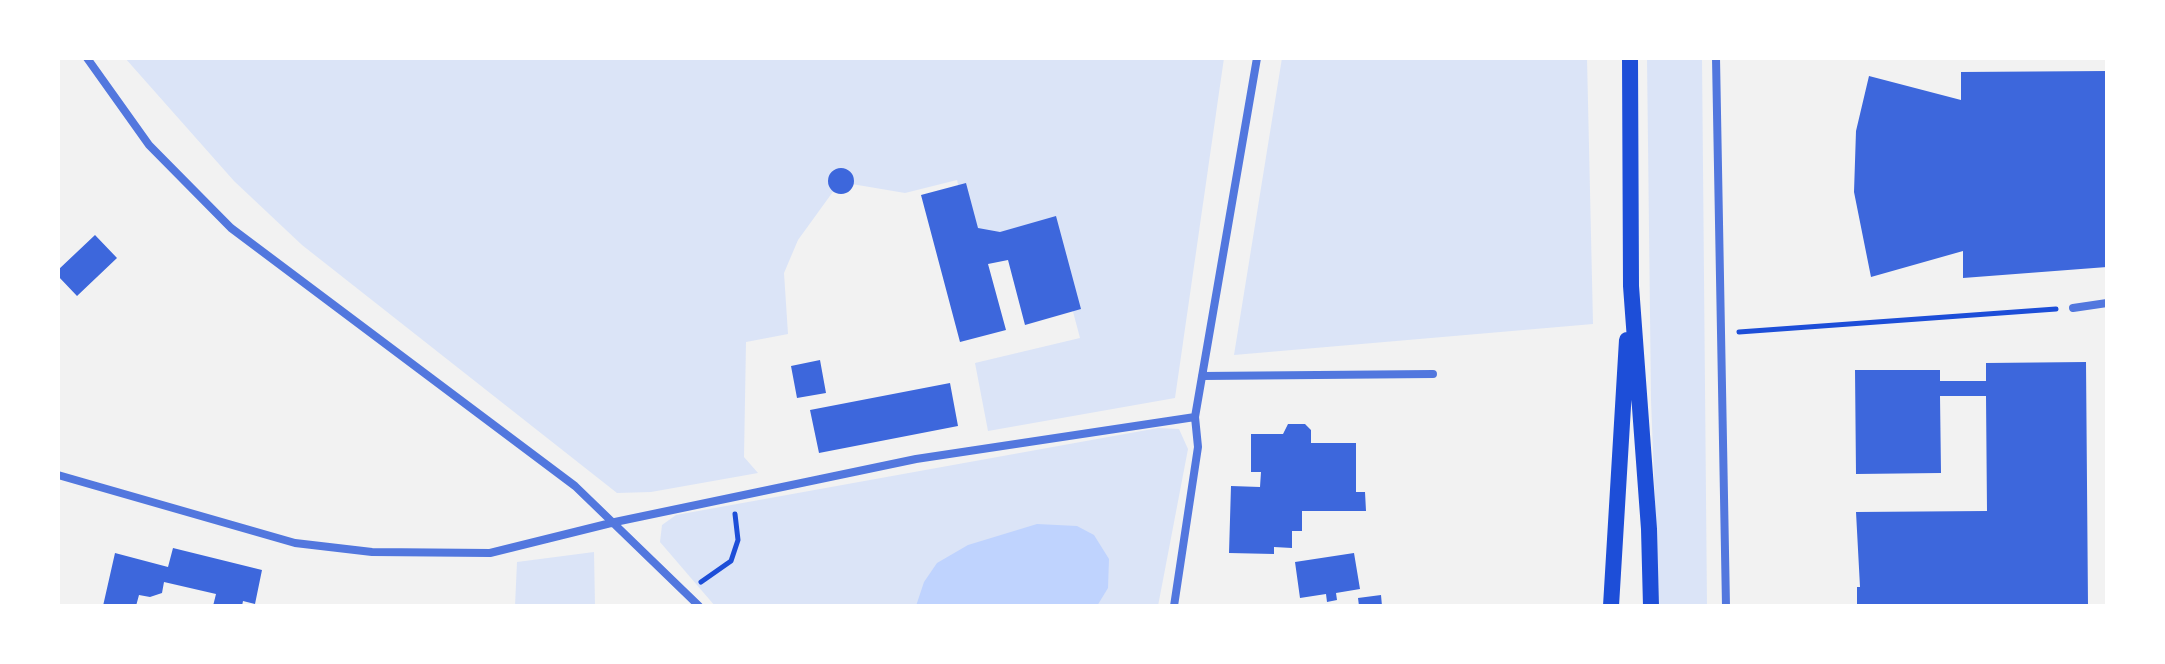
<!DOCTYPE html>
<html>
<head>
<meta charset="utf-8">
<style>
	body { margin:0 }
	#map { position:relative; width:2165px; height:664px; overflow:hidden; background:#f2f2f2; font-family:Roboto,sans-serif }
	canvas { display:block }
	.frame { position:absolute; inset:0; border:60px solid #fff; pointer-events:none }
</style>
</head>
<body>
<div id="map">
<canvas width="2165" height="664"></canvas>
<div class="frame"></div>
</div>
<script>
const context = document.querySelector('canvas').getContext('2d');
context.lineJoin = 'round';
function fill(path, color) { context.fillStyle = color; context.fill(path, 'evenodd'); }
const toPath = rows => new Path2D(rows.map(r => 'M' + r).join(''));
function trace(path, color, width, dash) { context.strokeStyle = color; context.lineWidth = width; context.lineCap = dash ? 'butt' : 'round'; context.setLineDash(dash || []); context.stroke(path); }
fill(toPath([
	[125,58,1224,58,1175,398,988,431,975,363,1080,338,1052,232,974,252,957,180,905,193,840,182,798,240,784,273,788,334,746,342,744,457,758,473,651,492,617,493,302,245,234,181],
	[1282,58,1587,58,1593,324,1234,355],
	[1647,58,1702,58,1707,606,1659,606,1651,400],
	[1158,428,1179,429,1188,449,1158,606,715,606,660,542,662,525,676,515],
	[594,552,595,606,515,606,517,562]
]), '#dbe4f7');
fill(toPath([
	[1037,524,1077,526,1094,535,1109,559,1108,588,1097,606,916,606,924,582,937,563,968,545]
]), '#bfd3fe');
fill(toPath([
	[2107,71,2107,267,1963,278,1963,251,1871,277,1854,192,1856,131,1869,76,1961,100,1961,72],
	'828 181a13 13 0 1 1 26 0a13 13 0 1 1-26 0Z',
	[966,183,978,228,1000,232,1056,216,1081,309,1025,325,1008,260,988,264,1006,330,960,342,921,195],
	[95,235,117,258,77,296,58,276,58,270],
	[820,360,826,393,797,398,791,366],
	[2086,362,2088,606,1857,606,1857,587,1860,587,1856,512,1987,511,1986,396,1940,396,1941,473,1856,474,1855,370,1940,370,1940,381,1986,381,1986,363],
	[950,383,958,426,819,453,810,410],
	[1288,424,1305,424,1311,430,1311,443,1356,443,1356,492,1365,492,1366,511,1302,511,1302,531,1292,531,1292,548,1274,547,1274,554,1229,553,1231,486,1260,487,1261,472,1251,472,1251,434,1283,434],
	[173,548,262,570,255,604,243,601,242,606,213,606,216,594,164,582,162,593,150,597,139,595,136,606,103,606,115,553,168,567],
	[1354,553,1360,589,1336,593,1337,600,1327,602,1326,594,1300,598,1295,562],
	[1381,595,1382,606,1359,606,1358,598]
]), '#3d67dc');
trace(toPath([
	[1739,332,2056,309],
	[701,582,731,561,738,540,735,514]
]), '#1d4ed8', 5);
trace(toPath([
	[87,58,149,145,231,228,575,486,699,606],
	[1716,58,1726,606],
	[2073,308,2107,303],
	[1202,376,1433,374],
	[58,475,295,543,372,552,490,553,615,522,916,459,1195,417],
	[1174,606,1198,447,1195,417,1257,58]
]), '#5277de', 8);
trace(toPath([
	[1630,58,1631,286,1649,529,1651,606],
	[1611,606,1627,340]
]), '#1d4ed8', 16);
</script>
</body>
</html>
